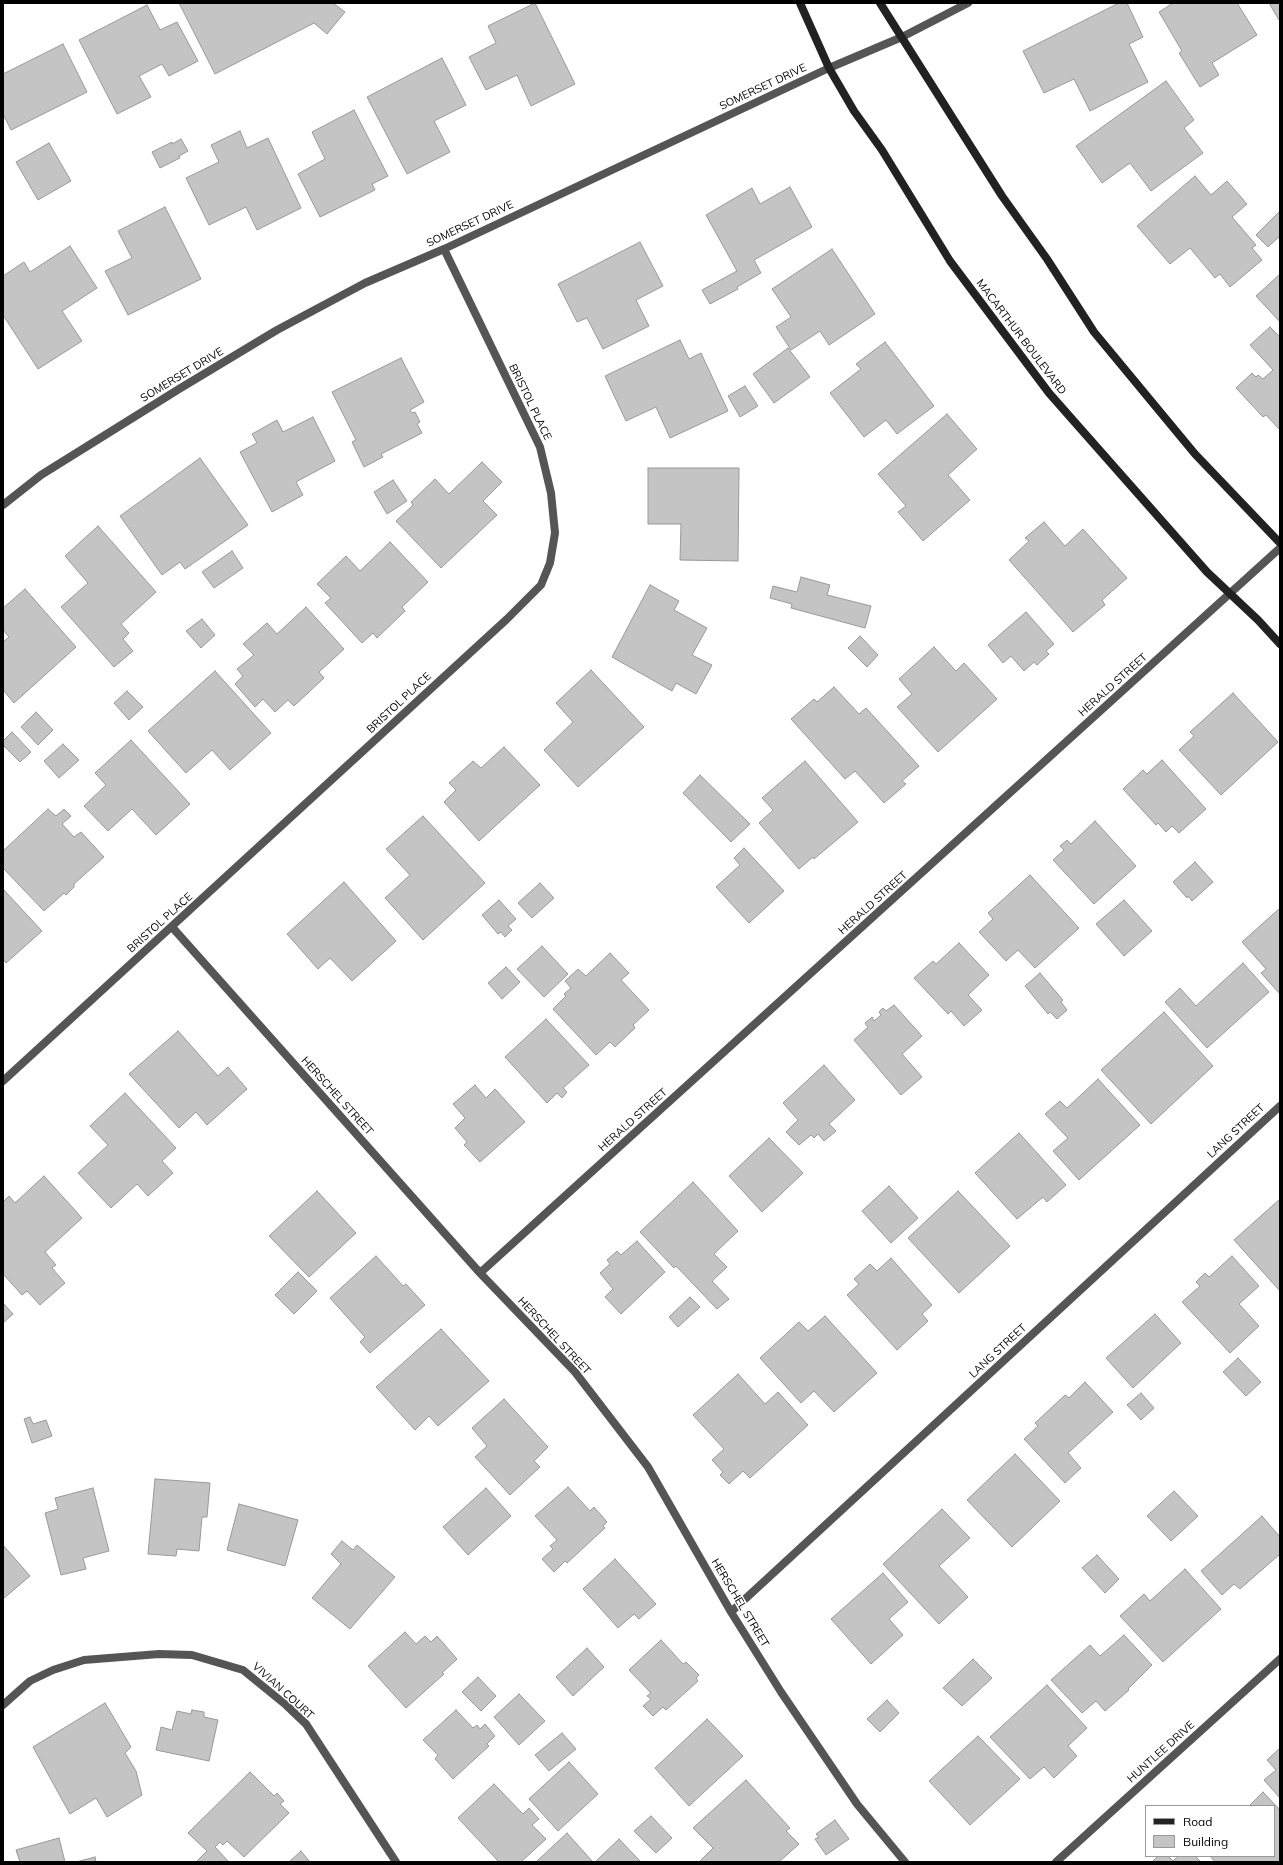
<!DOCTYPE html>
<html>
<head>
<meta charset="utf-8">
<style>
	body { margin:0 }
	#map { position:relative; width:1283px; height:1865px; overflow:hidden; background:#fff; font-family:Mulish,sans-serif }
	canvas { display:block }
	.frame { position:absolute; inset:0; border:4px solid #000; pointer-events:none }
	.legend { position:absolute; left:1145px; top:1805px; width:130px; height:52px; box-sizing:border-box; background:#fff; border:1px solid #999; margin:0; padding:5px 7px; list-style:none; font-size:12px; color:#000 }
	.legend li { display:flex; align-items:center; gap:8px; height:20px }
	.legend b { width:20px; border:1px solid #999 }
</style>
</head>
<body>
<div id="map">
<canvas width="1283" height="1865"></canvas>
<div class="frame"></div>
<ul class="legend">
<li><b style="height:5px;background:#222"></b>Road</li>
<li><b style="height:11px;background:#c4c4c4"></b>Building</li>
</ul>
</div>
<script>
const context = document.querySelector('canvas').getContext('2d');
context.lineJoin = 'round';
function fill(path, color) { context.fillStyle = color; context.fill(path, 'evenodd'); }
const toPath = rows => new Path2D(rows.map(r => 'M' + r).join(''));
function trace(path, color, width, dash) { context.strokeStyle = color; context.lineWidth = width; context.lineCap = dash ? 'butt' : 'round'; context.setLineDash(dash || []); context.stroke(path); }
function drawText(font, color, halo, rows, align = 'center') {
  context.font = font + ' Mulish,sans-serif'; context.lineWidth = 3; context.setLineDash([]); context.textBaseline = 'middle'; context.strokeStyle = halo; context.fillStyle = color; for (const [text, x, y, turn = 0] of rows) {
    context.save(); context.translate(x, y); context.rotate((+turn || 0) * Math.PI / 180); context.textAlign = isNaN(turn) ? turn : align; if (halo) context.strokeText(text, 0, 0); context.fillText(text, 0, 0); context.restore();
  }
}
const building = toPath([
	[179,3,333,3,345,12,327,34,314,23,215,74,179,3],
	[535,3,575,84,531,106,517,75,486,90,469,57,496,43,488,26,535,3],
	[1119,3,1127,3,1143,37,1129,44,1148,82,1090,111,1074,79,1044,93,1023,51,1119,3],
	[1173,3,1237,3,1257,35,1212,63,1219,75,1200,87,1179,53,1182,51,1159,12,1173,3],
	[1269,3,1280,3,1280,20,1279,20,1269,3],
	[147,5,160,30,177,22,198,61,169,76,162,64,139,76,151,97,117,114,79,40,147,5],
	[63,44,87,92,11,130,3,114,3,74,63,44],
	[442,58,466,105,434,121,450,152,407,174,367,97,442,58],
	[1166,81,1194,120,1184,128,1203,153,1151,191,1130,163,1102,183,1076,146,1166,81],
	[354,110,388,176,372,184,375,190,320,217,298,174,325,159,312,132,354,110],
	[240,131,247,148,268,138,301,208,257,230,246,207,209,225,186,178,219,162,211,145,240,131],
	[181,139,188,151,179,156,180,158,160,168,152,152,172,142,172,144,181,139],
	[49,143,71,181,38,200,16,162,49,143],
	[1195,176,1211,195,1227,181,1247,204,1232,217,1256,245,1252,248,1262,260,1230,287,1220,274,1215,278,1190,248,1170,264,1137,226,1195,176],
	[790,187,812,227,754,260,761,273,737,287,738,289,710,304,702,290,737,271,706,215,752,188,760,204,790,187],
	[165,207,201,279,128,315,105,271,132,258,118,231,165,207],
	[1280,211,1280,236,1268,247,1256,235,1280,211],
	[640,242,663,286,636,300,649,326,603,349,587,318,577,322,558,284,640,242],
	[70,246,97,288,62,311,82,341,38,369,3,315,3,276,24,262,30,272,70,246],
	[832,249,875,314,829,345,820,331,791,350,776,327,791,317,772,289,832,249],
	[1280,274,1280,322,1256,296,1280,274],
	[1270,327,1280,337,1280,430,1266,415,1263,417,1236,388,1252,373,1256,377,1258,375,1263,379,1273,370,1250,345,1270,327],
	[680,340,689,359,701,353,728,411,670,438,656,407,626,421,605,376,680,340],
	[885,342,934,406,897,434,886,420,864,437,830,393,861,369,856,364,885,342],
	[788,348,810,377,774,403,753,374,788,348],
	[401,358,424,402,410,410,412,413,415,412,420,422,417,424,422,433,381,454,383,457,364,467,352,442,356,440,332,392,401,358],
	[745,386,758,406,740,417,728,396,745,386],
	[947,414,977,449,948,475,970,500,923,541,898,512,906,506,878,474,947,414],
	[313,417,335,461,296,482,303,495,272,512,240,452,257,443,252,434,277,420,283,432,313,417],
	[200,458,248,525,185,569,180,562,162,575,120,516,200,458],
	[482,462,502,482,483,501,497,515,441,568,396,521,413,505,411,502,435,479,449,494,482,462],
	[648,468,739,468,738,561,680,560,681,524,648,524,648,468],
	[393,480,407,501,387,514,374,492,393,480],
	[1044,522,1065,546,1083,529,1127,578,1102,600,1105,605,1073,632,1009,560,1029,541,1025,538,1044,522],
	[98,526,156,592,121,624,129,633,123,639,133,651,114,667,61,607,88,583,65,556,98,526],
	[390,542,428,582,402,607,405,611,377,638,373,633,362,643,325,603,331,598,317,584,346,556,360,571,390,542],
	[232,551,243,568,214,588,202,572,232,551],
	[801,577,830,585,827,595,871,606,865,628,791,608,792,604,770,598,773,586,797,592,801,577],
	[650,585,679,601,674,610,707,628,692,655,712,665,696,694,676,683,672,691,612,657,650,585],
	[25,589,76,647,14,703,3,690,3,642,9,637,3,630,3,608,25,589],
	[306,607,344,649,319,672,324,678,294,706,288,700,275,712,263,699,255,707,235,684,243,676,237,669,254,655,243,644,267,623,277,634,306,607],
	[1026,612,1054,644,1046,651,1049,654,1037,665,1034,662,1024,671,1011,656,1003,663,988,645,1026,612],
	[202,619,215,635,201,648,186,631,202,619],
	[860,636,878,655,867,667,848,648,860,636],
	[934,647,956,671,964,663,997,699,938,752,897,707,912,694,899,679,934,647],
	[591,670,644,727,578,787,544,750,573,722,556,703,591,670],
	[215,671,271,733,230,770,212,750,186,773,148,731,215,671],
	[834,687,859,714,866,708,919,766,902,781,906,784,884,803,855,771,845,779,791,719,814,699,817,702,834,687],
	[127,691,143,707,129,720,114,703,127,691],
	[1233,693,1278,742,1221,795,1179,750,1194,736,1190,732,1233,693],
	[36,712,53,730,38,745,21,727,36,712],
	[12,732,31,752,20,762,3,745,3,741,12,732],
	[131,740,190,804,156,835,132,809,108,831,84,806,106,785,95,773,131,740],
	[63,744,79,760,59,778,44,761,63,744],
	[504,747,540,785,479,841,444,802,456,790,449,783,473,761,481,768,504,747],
	[1162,760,1206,809,1179,833,1172,826,1166,832,1158,823,1156,825,1123,789,1143,770,1147,774,1162,760],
	[805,761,858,822,814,859,813,857,799,869,759,823,773,810,762,798,805,761],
	[700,775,750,824,731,842,683,793,700,775],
	[48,809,56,816,64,809,71,816,62,824,74,837,81,832,104,857,74,884,74,887,66,895,64,893,44,911,3,868,3,851,48,809],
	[423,816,485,883,423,940,385,898,410,875,386,849,423,816],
	[1095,821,1136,866,1094,904,1053,860,1064,850,1060,846,1067,840,1071,844,1095,821],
	[744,848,784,891,749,923,716,887,740,865,734,858,744,848],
	[1195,862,1213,882,1192,901,1188,896,1187,898,1173,882,1195,862],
	[1030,875,1079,928,1035,968,1018,950,1006,961,979,932,993,919,988,913,1030,875],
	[344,882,396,941,352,981,330,958,318,969,287,934,344,882],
	[540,883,554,898,532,918,518,903,540,883],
	[3,889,42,931,6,963,3,959,3,889],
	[499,900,516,919,508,926,512,930,505,937,501,932,498,934,482,915,499,900],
	[1124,900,1152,931,1124,956,1096,924,1124,900],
	[1280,908,1280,994,1261,973,1266,969,1242,942,1280,908],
	[959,943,989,975,968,995,982,1010,964,1026,951,1011,948,1014,914,978,933,961,936,964,959,943],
	[542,946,568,974,544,997,517,969,542,946],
	[610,953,629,973,621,980,649,1010,633,1025,635,1028,615,1047,610,1042,596,1055,553,1009,566,996,564,994,571,988,565,981,578,969,586,976,610,953],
	[1243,963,1269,992,1207,1048,1165,1002,1180,988,1196,1006,1243,963],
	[506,967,520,982,502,999,488,983,506,967],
	[1040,973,1063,1000,1061,1002,1067,1010,1057,1019,1050,1012,1048,1014,1025,986,1040,973],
	[894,1005,922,1036,902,1054,922,1077,901,1095,854,1040,868,1027,865,1023,872,1017,874,1021,881,1015,879,1012,883,1008,886,1011,894,1005],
	[1164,1012,1213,1066,1151,1124,1101,1070,1164,1012],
	[546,1019,589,1065,563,1088,567,1092,562,1098,557,1093,547,1103,505,1057,546,1019],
	[178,1031,218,1076,228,1067,247,1089,207,1125,196,1112,179,1128,129,1074,178,1031],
	[824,1065,855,1100,829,1124,836,1131,824,1141,818,1134,814,1138,811,1135,799,1145,786,1132,798,1120,783,1103,824,1065],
	[1098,1079,1140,1125,1079,1180,1053,1151,1068,1138,1045,1114,1060,1101,1067,1108,1098,1079],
	[475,1085,486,1098,495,1089,525,1122,480,1162,464,1145,467,1142,455,1128,465,1118,453,1104,475,1085],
	[125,1093,176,1148,162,1161,173,1173,148,1196,137,1184,111,1208,78,1173,108,1145,90,1126,125,1093],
	[1019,1133,1066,1185,1047,1202,1043,1197,1017,1219,975,1173,1019,1133],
	[769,1138,803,1173,762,1212,729,1176,769,1138],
	[44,1176,82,1218,45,1252,56,1265,52,1268,65,1283,40,1305,27,1291,22,1295,3,1274,3,1202,9,1196,15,1203,44,1176],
	[693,1182,738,1231,714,1254,727,1267,712,1281,729,1299,717,1309,676,1266,674,1268,640,1232,693,1182],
	[889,1186,918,1218,891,1243,862,1211,889,1186],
	[317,1191,356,1233,309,1277,269,1236,317,1191],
	[958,1191,1010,1246,959,1293,908,1238,958,1191],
	[1280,1199,1280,1291,1234,1240,1280,1199],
	[637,1241,665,1272,621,1314,605,1297,613,1289,600,1273,610,1264,607,1260,617,1251,621,1255,637,1241],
	[376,1256,403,1286,406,1284,425,1305,370,1353,360,1342,365,1337,330,1298,376,1256],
	[1232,1256,1259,1286,1239,1304,1259,1326,1230,1353,1182,1302,1200,1286,1196,1282,1205,1273,1209,1277,1232,1256],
	[891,1258,932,1305,922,1314,928,1321,897,1350,847,1295,859,1284,854,1279,870,1264,877,1271,891,1258],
	[298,1272,317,1291,294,1314,275,1295,298,1272],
	[690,1297,700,1307,678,1327,669,1317,690,1297],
	[3,1303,13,1314,3,1323,3,1303],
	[1155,1314,1181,1343,1133,1388,1106,1358,1155,1314],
	[825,1316,877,1373,834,1412,814,1391,801,1403,760,1358,799,1322,808,1331,825,1316],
	[441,1329,489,1381,438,1426,429,1416,415,1430,376,1387,441,1329],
	[1238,1358,1261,1382,1246,1396,1223,1372,1238,1358],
	[738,1374,765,1404,778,1392,808,1425,750,1478,743,1471,729,1484,720,1475,723,1472,712,1460,724,1449,693,1415,738,1374],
	[1085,1382,1113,1412,1068,1453,1081,1468,1065,1483,1024,1439,1038,1426,1035,1423,1065,1395,1069,1398,1085,1382],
	[1141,1393,1154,1408,1141,1420,1127,1405,1141,1393],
	[504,1399,548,1447,534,1461,540,1467,510,1495,475,1457,487,1446,472,1428,504,1399],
	[30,1417,33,1424,46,1420,52,1436,32,1443,24,1419,30,1417],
	[1015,1454,1060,1501,1012,1547,967,1500,1015,1454],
	[155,1479,210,1483,207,1517,202,1517,199,1551,177,1549,176,1556,148,1554,155,1479],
	[568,1487,590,1511,594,1507,607,1522,603,1526,605,1528,567,1563,565,1561,554,1572,542,1559,553,1549,550,1546,557,1540,535,1516,568,1487],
	[93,1488,109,1551,83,1558,86,1569,61,1575,45,1513,58,1509,55,1498,93,1488],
	[486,1488,511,1516,468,1555,443,1527,486,1488],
	[1174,1491,1198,1516,1171,1541,1147,1516,1174,1491],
	[239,1504,298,1520,285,1566,227,1550,239,1504],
	[942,1509,970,1538,939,1566,968,1597,939,1624,883,1564,942,1509],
	[1262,1516,1280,1537,1280,1554,1240,1589,1234,1584,1222,1595,1201,1571,1262,1516],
	[342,1541,353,1550,357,1545,395,1577,350,1629,312,1598,341,1564,331,1554,342,1541],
	[3,1545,30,1576,3,1599,3,1545],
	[1097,1555,1119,1579,1105,1593,1082,1568,1097,1555],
	[615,1559,656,1604,639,1619,634,1614,618,1628,583,1589,615,1559],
	[1185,1569,1221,1609,1163,1662,1120,1616,1144,1594,1150,1601,1185,1569],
	[883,1573,908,1602,889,1619,903,1635,871,1664,831,1619,883,1573],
	[405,1632,416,1644,425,1636,431,1642,437,1636,457,1659,442,1673,444,1674,406,1708,368,1666,405,1632],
	[1124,1635,1152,1665,1128,1689,1129,1690,1105,1711,1096,1701,1082,1713,1051,1680,1090,1645,1100,1656,1124,1635],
	[661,1640,683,1664,686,1662,699,1675,696,1678,698,1681,666,1710,663,1707,653,1716,643,1706,651,1699,647,1696,651,1693,629,1670,661,1640],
	[587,1648,604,1667,573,1696,556,1677,587,1648],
	[973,1659,992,1678,962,1706,943,1688,973,1659],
	[478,1677,496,1696,481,1711,462,1692,478,1677],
	[1047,1685,1087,1728,1068,1746,1077,1756,1054,1778,1044,1767,1030,1779,990,1737,1047,1685],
	[519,1694,545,1721,519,1745,494,1717,519,1694],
	[887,1700,899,1713,880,1732,867,1719,887,1700],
	[105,1703,131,1747,125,1753,136,1771,142,1795,107,1817,96,1798,70,1814,33,1747,105,1703],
	[192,1710,204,1712,204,1717,218,1720,209,1761,156,1750,161,1727,172,1730,177,1711,191,1714,192,1710],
	[456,1710,473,1728,477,1725,480,1729,485,1724,495,1736,487,1744,489,1746,453,1779,435,1759,438,1755,423,1740,456,1710],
	[707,1719,743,1756,689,1806,655,1768,707,1719],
	[562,1733,576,1749,549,1771,535,1755,562,1733],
	[978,1736,1020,1779,970,1825,929,1781,978,1736],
	[1280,1748,1280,1798,1264,1780,1276,1770,1267,1760,1280,1748],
	[569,1762,598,1794,558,1831,529,1799,569,1762],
	[250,1772,274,1796,277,1793,284,1801,280,1804,289,1813,244,1857,227,1841,223,1845,220,1842,215,1847,229,1862,196,1862,207,1851,188,1833,250,1772],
	[746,1780,790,1828,786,1831,799,1844,779,1862,699,1862,713,1848,693,1828,746,1780],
	[494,1784,523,1814,529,1808,539,1819,532,1825,546,1839,521,1862,499,1862,458,1818,494,1784],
	[1263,1792,1280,1810,1280,1862,1215,1862,1210,1856,1274,1856,1274,1806,1249,1806,1263,1792],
	[651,1816,672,1838,656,1853,634,1831,651,1816],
	[835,1820,849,1839,826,1855,815,1839,819,1837,816,1834,835,1820],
	[567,1833,592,1861,591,1862,536,1862,567,1833],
	[59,1838,65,1862,20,1862,16,1850,59,1838],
	[619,1839,641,1862,595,1862,619,1839],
	[301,1851,310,1862,289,1862,301,1851],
	[1158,1856,1168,1856,1173,1861,1178,1856,1195,1856,1201,1862,1152,1862,1158,1856],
	[95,1857,96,1862,76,1862,95,1857]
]);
fill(building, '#c4c4c4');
trace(building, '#999', 1);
trace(toPath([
	[3,505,41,475,179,389,277,330,365,283,444,249,829,68,902,37,968,3],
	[172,927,480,1273,575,1372,648,1467,731,1612,781,1692,857,1804,905,1862],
	[3,1081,507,619,541,585,550,563,555,533,551,493,540,447,444,249],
	[480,1273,1280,548],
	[731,1612,1280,1106],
	[3,1705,30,1681,53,1670,84,1660,159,1654,192,1655,243,1670,286,1705,306,1724,396,1862],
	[1056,1862,1280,1659]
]), '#555', 8);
trace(toPath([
	[800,3,829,68,854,111,882,150,950,261,1049,393,1207,572,1258,620,1280,644],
	[880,3,1002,196,1047,259,1094,332,1195,454,1280,543]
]), '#222', 8);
drawText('11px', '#000', '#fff', [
	["SOMERSET DRIVE",763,87,-25],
	["SOMERSET DRIVE",470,224,-25],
	["MACARTHUR BOULEVARD",1021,337,53],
	["SOMERSET DRIVE",182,375,-31],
	["BRISTOL PLACE",530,402,64],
	["HERALD STREET",1113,685,-42],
	["BRISTOL PLACE",399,703,-43],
	["HERALD STREET",873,903,-42],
	["BRISTOL PLACE",160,923,-42],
	["HERSCHEL STREET",337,1096,48],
	["HERALD STREET",633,1120,-42],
	["LANG STREET",1236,1131,-43],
	["HERSCHEL STREET",554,1336,47],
	["LANG STREET",998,1351,-43],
	["HERSCHEL STREET",740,1603,59],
	["VIVIAN COURT",283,1691,42],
	["HUNTLEE DRIVE",1161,1752,-42]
]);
</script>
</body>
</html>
